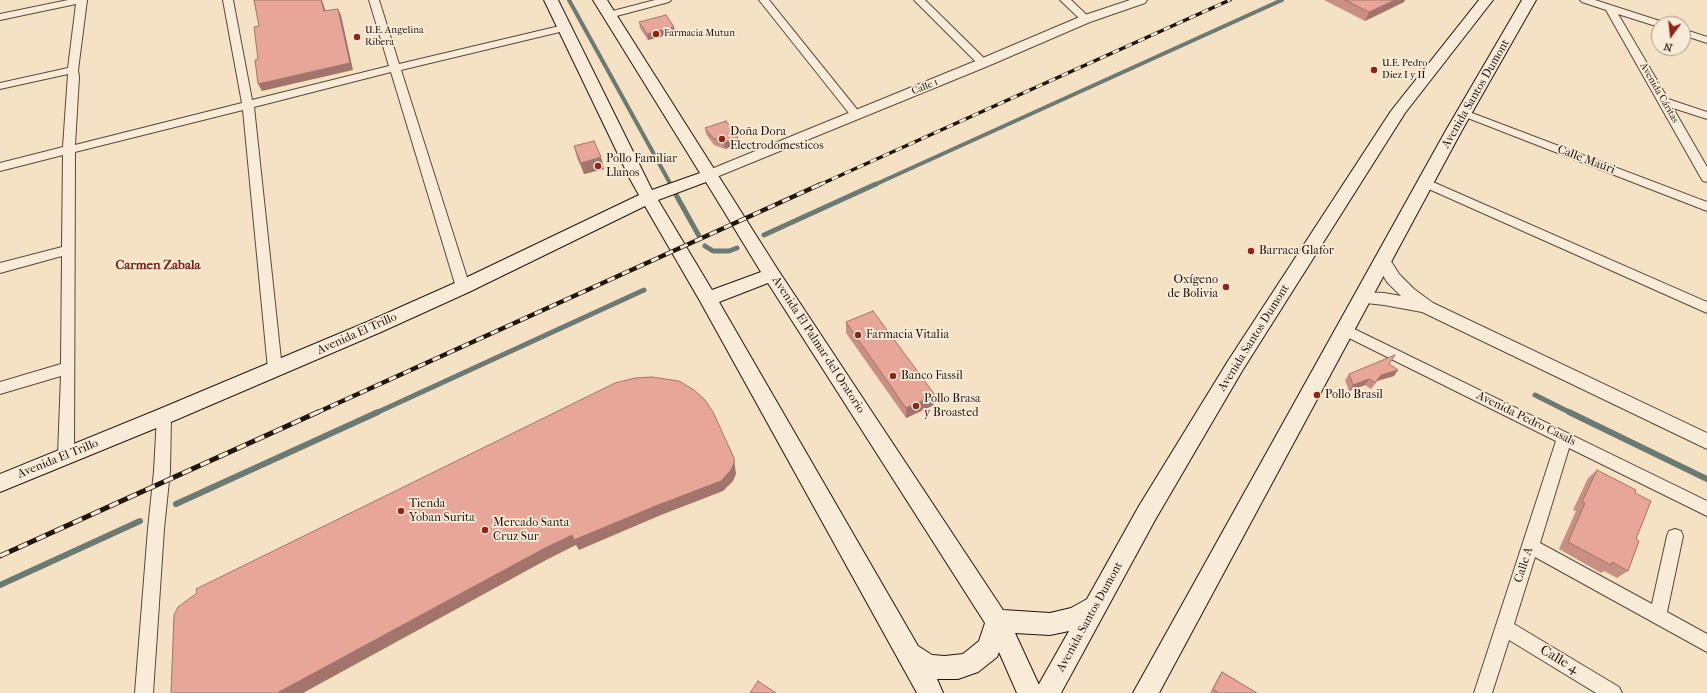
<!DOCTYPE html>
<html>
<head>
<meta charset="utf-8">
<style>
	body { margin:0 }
	#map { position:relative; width:1707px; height:693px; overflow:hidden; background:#f5e2c5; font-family:"IM FELL French Canon",serif }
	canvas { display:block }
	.north { position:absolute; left:1651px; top:16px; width:40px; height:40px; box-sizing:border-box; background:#f8ecd9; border:1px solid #a29688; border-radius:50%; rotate:195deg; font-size:11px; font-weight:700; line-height:16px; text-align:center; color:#21150f }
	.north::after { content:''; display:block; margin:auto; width:14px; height:18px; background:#8f2418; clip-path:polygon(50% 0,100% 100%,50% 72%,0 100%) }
</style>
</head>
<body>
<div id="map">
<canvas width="1707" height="693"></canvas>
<div class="north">N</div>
</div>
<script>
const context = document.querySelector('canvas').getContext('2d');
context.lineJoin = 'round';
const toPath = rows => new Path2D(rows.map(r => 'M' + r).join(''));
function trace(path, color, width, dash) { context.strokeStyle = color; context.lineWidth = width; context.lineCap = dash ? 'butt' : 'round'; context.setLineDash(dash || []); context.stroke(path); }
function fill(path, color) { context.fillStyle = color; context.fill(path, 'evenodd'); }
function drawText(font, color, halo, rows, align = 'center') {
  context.font = font + ' "IM FELL French Canon",serif'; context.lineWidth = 3.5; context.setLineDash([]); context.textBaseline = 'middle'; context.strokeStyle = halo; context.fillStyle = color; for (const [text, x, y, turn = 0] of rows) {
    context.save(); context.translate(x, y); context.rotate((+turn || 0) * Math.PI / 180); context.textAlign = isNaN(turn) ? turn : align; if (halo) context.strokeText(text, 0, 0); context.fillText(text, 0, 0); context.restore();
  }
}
trace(toPath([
	[569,0,671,185],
	[874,185,1282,0]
]), '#6b7a72', 4);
trace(toPath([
	[670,184,699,236],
	[764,235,876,184],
	[705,246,713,251,729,251,737,248],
	[1535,395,1571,413],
	[376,413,644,290]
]), '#6b7a72', 5);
trace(toPath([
	[1569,412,1707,479],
	[176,504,378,412],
	[0,585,140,521]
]), '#6b7a72', 6);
const minor = toPath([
	[68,0,87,0,78,70,79,77,75,145,242,103,223,0,233,0,252,100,389,66,369,0,379,0,399,64,564,25,569,28,568,30,401,70,470,287,468,290,463,292,458,290,456,287,391,72,254,107,282,369,280,373,275,375,270,373,268,369,243,110,75,152,74,455,71,460,66,461,61,460,58,455,61,376,0,394,0,382,61,364,62,256,0,273,0,263,62,247,63,155,0,171,0,163,63,147,68,74,0,89,0,83,68,68,76,4,0,20,0,14,68,0],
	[655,0,671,0,669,2,609,18,604,15,605,13,655,0],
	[759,0,769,0,860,113,862,115,860,117,852,117,759,0],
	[914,0,925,0,987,61,988,63,987,65,979,65,914,0],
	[1060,0,1071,0,1091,19,1090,21,1082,21,1060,0],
	[1580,0,1595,0,1663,22,1664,24,1659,24,1659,27,1618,14,1668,99,1707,112,1707,119,1673,108,1707,167,1707,182,1703,181,1701,178,1606,10,1582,2,1580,0],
	[1683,29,1707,37,1707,43,1683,35,1683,29],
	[1464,110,1707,202,1707,211,1460,115,1458,113,1464,110],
	[1426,179,1707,302,1707,313,1422,186,1420,183,1422,180,1426,179],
	[1346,325,1707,501,1707,516,1569,448,1540,543,1652,604,1667,536,1669,531,1675,529,1681,531,1683,536,1667,612,1707,634,1707,652,1535,557,1514,624,1619,687,1622,693,1596,693,1509,640,1492,693,1474,693,1556,441,1341,334,1339,330,1341,326,1346,325],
	[164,410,169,412,171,416,170,471,164,529,153,693,135,693,148,529,154,471,157,416,159,412,164,410]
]);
const tertiary = toPath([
	[1130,0,1147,0,1145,3,1090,22,988,66,714,178,709,180,704,178,702,175,704,172,978,60,1082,16,1130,0],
	[1383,256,1389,258,1399,274,1414,289,1433,303,1707,433,1707,449,1422,312,1384,305,1357,302,1355,298,1357,294,1363,292,1384,293,1401,296,1387,282,1375,262,1377,258,1383,256]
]);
const secondary = toPath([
	[544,0,558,0,652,190,700,173,593,0,607,0,778,270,1003,610,1050,613,1071,608,1087,599,1139,506,1228,361,1391,111,1479,0,1493,0,1405,113,1242,371,1155,520,1061,693,1017,693,999,652,997,657,978,672,958,679,937,679,943,693,917,693,700,301,645,206,469,292,381,332,171,422,0,492,0,474,157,410,367,322,457,282,639,195,630,179,544,0],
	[706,182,761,272,712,290,658,200,706,182],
	[768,283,985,623,979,641,963,654,945,656,932,655,918,646,719,302,768,283],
	[1069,631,1039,684,1039,685,1015,633,1050,635,1069,631],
	[1522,0,1536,0,1461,132,1159,693,1133,693,1445,132,1522,0]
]);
trace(minor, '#56483c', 2);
trace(tertiary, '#56483c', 2);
trace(secondary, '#21150f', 2);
fill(minor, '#f8ecd9');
fill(tertiary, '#f8ecd9');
fill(secondary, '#f8ecd9');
const railFar2 = toPath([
	[819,185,1230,0]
]);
const railFar1 = toPath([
	[316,413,821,184]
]);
const rail = toPath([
	[0,556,318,412]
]);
trace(railFar2, '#21150f', 3.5);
trace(railFar1, '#21150f', 4.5);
trace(rail, '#21150f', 5);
trace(railFar2, '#f8ecd9', 2.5, [7]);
trace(railFar1, '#f8ecd9', 3, [8]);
trace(rail, '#f8ecd9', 3.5, [10]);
fill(toPath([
	[1324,0,1405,0,1404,2,1365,21],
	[639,22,675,33,648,40,640,28],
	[705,128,738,138,739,144,725,149,714,145,706,134],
	[574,146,604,169,584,174,577,158],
	[846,322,934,405,906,418,846,333],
	[1389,364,1394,376,1377,381,1371,389,1365,385,1349,391,1345,380,1349,374],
	[1597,470,1635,493,1636,539,1628,571,1617,578,1604,571,1601,573,1559,549,1576,511,1573,510,1588,478],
	[1222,672,1257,693,1210,693,1219,676]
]), '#c88f84');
fill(toPath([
	[321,0,322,0,328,18,324,11],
	[1395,0,1405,0,1404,2,1365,21,1369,12],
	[338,9,341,15,353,70,262,91,258,84],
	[674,27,675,33,648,40,647,34],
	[738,138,739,144,725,149,724,142],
	[601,157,604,169,584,174,581,163],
	[1398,370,1394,376,1377,381,1371,389,1381,375],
	[1369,379,1365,385,1349,391,1353,385],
	[935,395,934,405,906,418,906,408],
	[734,458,736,474,733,481,723,491,661,515,579,550,576,545,548,559,303,693,277,693,543,549]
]), '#a2746b');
const building = toPath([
	[254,0,321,0,324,11,338,9,350,63,258,84,255,60,258,59,254,27,259,26,254,0],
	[1345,0,1395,0,1369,12,1345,0],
	[666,15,674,27,647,34,639,22,666,15],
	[726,121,738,138,724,142,713,138,705,128,726,121],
	[594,141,601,157,581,163,574,146,594,141],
	[873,311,935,395,906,408,846,322,873,311],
	[1395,355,1389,364,1398,370,1381,375,1375,383,1369,379,1353,385,1349,374,1395,355],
	[652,377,679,381,694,390,705,400,713,412,734,458,734,463,731,470,721,481,658,505,574,540,572,535,543,549,277,693,171,693,174,615,178,607,197,593,196,589,615,383,635,378,652,377],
	[1597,470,1636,490,1635,493,1651,501,1636,539,1639,541,1628,571,1612,562,1611,565,1568,542,1585,503,1582,502,1597,470],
	[1222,672,1257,693,1219,693,1213,689,1222,672],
	[758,681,776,693,750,693,758,681]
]);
fill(building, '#e8a699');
trace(building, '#a2746b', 1);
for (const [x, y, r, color] of [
	[656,34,4,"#8f2418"],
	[357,37,4,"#8f2418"],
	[1374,70,4,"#8f2418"],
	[722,139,4,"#8f2418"],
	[598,166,4,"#8f2418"],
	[1251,251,4,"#8f2418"],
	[1226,287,4,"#8f2418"],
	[858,335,4,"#8f2418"],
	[893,376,4,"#8f2418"],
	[1317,395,4,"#8f2418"],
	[916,406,4,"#8f2418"],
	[401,511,4,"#8f2418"],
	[485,530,4,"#8f2418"]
]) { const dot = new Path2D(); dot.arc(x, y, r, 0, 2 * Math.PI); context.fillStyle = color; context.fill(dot); trace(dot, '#f8ecd9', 1.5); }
drawText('10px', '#21150f', '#f8ecd9', [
	["U.E. Angelina",365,31],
	["Ribera",365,43],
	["Farmacia Mutun",664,34],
	["U.E. Pedro",1382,64],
	["Diez I y II",1382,76]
], 'left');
drawText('10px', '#21150f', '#f8ecd9', [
	["Calle 1",925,87,-22],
	["Avenida Cáritas",1659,93,60]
]);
drawText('12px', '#21150f', '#f8ecd9', [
	["Avenida Santos Dumont",1476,94,-60],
	["Calle Maúri",1586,160,21],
	["Avenida El Trillo",357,334,-24],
	["Avenida Santos Dumont",1254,338,-58],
	["Avenida El Palmar del Oratorio",818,345,57],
	["Avenida Pedro Casals",1526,419,26],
	["Avenida El Trillo",58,459,-22],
	["Calle A",1524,565,-72],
	["Avenida Santos Dumont",1090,617,-61]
]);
drawText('12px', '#21150f', '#f8ecd9', [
	["Doña Dora",730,132],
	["Electrodomesticos",730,146],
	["Pollo Familiar",606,159],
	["Llanos",606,173],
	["Barraca Glafor",1259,251],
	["Oxígeno",1218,280,"right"],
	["de Bolivia",1218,294,"right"],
	["Farmacia Vitalia",866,335],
	["Banco Fassil",901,376],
	["Pollo Brasil",1325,395],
	["Pollo Brasa",924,399],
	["y Broasted",924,413],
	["Tienda",409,504],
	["Yoban Surita",409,518],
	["Mercado Santa",493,523],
	["Cruz Sur",493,537]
], 'left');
drawText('bold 13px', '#7a1f14', '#f8ecd9', [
	["Carmen Zabala",158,266]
]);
drawText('14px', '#21150f', '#f8ecd9', [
	["Calle 4",1559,660,31]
]);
</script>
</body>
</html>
